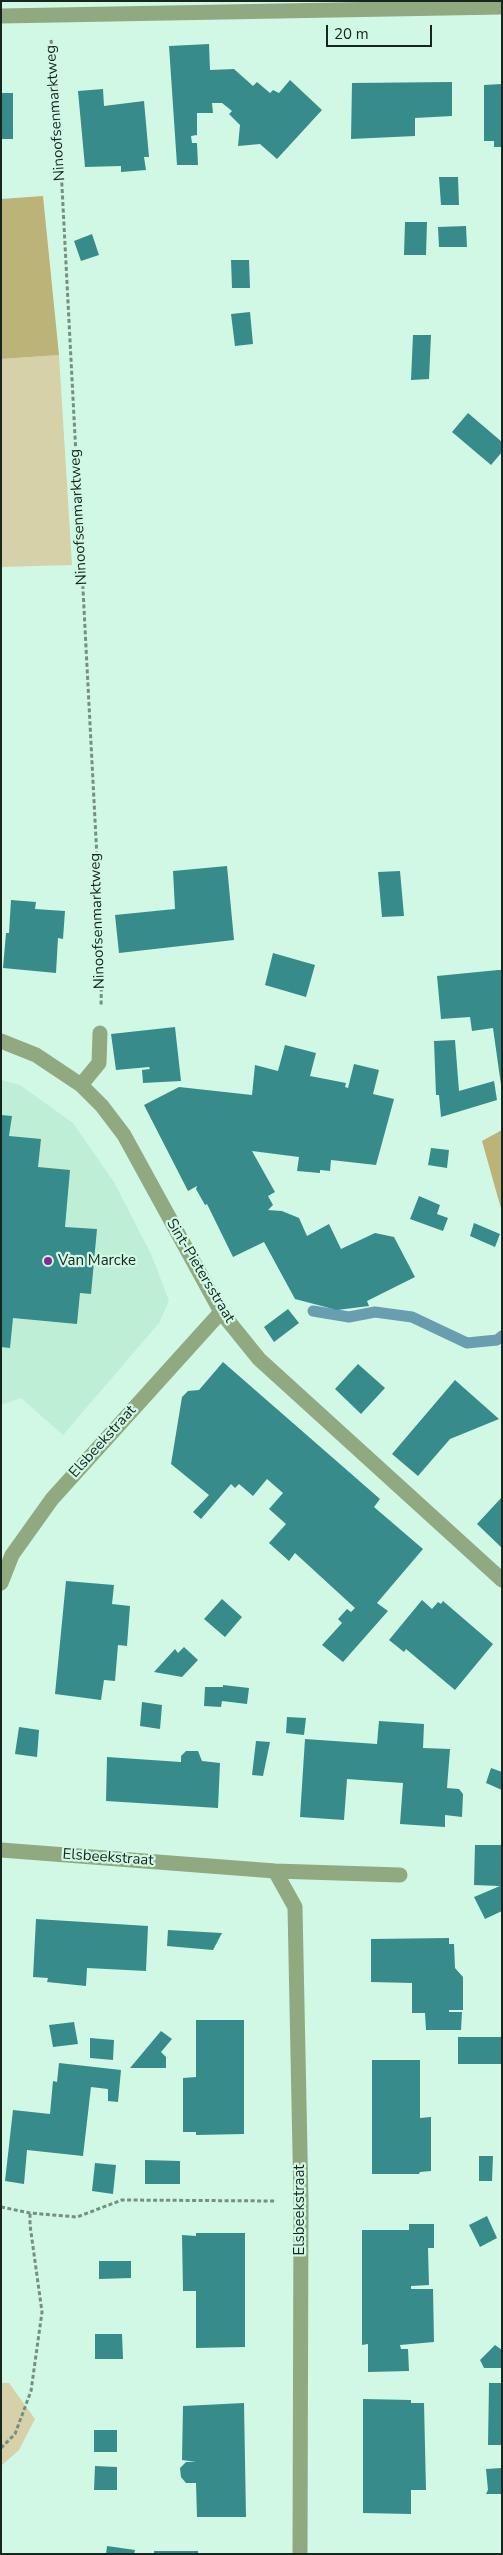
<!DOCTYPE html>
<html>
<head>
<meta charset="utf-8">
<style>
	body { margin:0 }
	#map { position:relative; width:503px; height:2555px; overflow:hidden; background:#d1f8e5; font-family:"Nunito Sans",sans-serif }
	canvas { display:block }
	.frame { position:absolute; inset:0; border:2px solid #16251e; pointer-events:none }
	.scale { position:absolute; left:326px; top:25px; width:106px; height:22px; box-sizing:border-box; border:2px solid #16251e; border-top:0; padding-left:6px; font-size:15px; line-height:18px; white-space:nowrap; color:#16251e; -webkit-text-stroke:4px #d1f8e5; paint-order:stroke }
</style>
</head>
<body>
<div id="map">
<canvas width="503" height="2555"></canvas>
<div class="frame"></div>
<div class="scale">20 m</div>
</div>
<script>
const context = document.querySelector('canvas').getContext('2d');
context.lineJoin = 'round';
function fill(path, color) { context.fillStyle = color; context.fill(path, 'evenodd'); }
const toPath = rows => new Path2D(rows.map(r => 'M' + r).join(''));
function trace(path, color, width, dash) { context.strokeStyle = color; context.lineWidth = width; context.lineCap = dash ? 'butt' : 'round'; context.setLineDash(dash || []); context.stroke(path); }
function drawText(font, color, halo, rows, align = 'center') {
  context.font = font + ' "Nunito Sans",sans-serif'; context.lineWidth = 4.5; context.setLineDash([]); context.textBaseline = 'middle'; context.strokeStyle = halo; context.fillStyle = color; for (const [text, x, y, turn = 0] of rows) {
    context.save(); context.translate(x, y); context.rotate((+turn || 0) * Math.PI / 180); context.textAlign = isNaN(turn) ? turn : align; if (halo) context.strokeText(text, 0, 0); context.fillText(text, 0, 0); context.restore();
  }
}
fill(toPath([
	[1,1080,20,1085,73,1123,114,1182,152,1256,169,1301,159,1323,63,1435,21,1398,1,1405]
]), '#bfeed7');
fill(toPath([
	[59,355,72,565,1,567,1,359],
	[1,2383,9,2383,35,2419,19,2450,1,2466]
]), '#d6d1a9');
fill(toPath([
	[43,196,59,355,1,359,1,199],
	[502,1130,502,1212,482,1141]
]), '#bbb377');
trace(toPath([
	[313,1311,349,1317,375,1312,412,1317,467,1343,497,1340,502,1336]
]), '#699db0', 11);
fill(toPath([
	[209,44,210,70,234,69,253,86,257,82,270,93,273,90,279,93,290,80,322,110,277,159,260,144,238,146,240,125,229,114,232,111,222,103,212,103,213,113,197,113,197,135,191,136,192,143,197,143,198,165,177,165,169,46],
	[452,82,452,116,415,118,415,136,351,139,352,83],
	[502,84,502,147,494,147,494,141,484,141,484,85],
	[103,89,104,106,144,101,149,157,144,157,146,170,121,172,121,166,85,167,78,91],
	[1,93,13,93,13,139,1,139],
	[439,177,458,177,459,205,441,205],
	[405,222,427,222,426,255,404,255],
	[466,226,467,247,439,247,438,227],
	[92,234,99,255,81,261,74,241],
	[231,260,249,260,250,288,232,288],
	[250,312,253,344,235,346,231,314],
	[413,335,431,335,429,379,411,380],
	[468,413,502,442,502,452,491,465,452,432],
	[227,866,234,940,119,953,115,915,175,909,173,871],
	[400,871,404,916,382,917,378,872],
	[11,900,36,902,35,909,65,911,63,939,58,938,56,973,3,968,6,933,9,933],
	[273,953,315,965,306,997,265,985],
	[498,970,501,970,502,974,501,1085,493,1028,472,1031,470,1017,441,1019,437,976],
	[175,1027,181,1081,143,1083,142,1070,150,1069,149,1067,116,1070,111,1034],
	[455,1040,459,1091,494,1081,497,1100,441,1117,439,1095,436,1095,434,1041],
	[285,1045,316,1053,310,1076,346,1083,345,1087,348,1088,354,1064,379,1070,373,1094,394,1099,376,1165,331,1160,330,1171,320,1170,320,1173,297,1171,299,1157,252,1151,275,1192,268,1196,273,1205,268,1210,282,1211,299,1218,307,1236,329,1224,341,1249,375,1233,394,1237,415,1277,367,1301,369,1306,337,1310,295,1299,264,1242,233,1257,207,1204,205,1205,196,1189,197,1186,188,1191,144,1105,179,1087,252,1095,255,1065,278,1071],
	[1,1115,12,1116,9,1136,41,1139,38,1167,70,1170,65,1227,97,1229,91,1294,80,1293,77,1324,13,1318,10,1348,1,1347],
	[431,1148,449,1150,447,1168,428,1165],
	[419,1196,440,1205,437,1214,448,1218,443,1231,410,1219],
	[474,1223,500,1234,495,1247,470,1236],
	[288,1309,299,1323,274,1342,264,1327],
	[223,1362,380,1499,374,1507,423,1549,377,1603,388,1611,343,1662,322,1645,342,1623,338,1619,347,1609,351,1612,355,1608,295,1553,289,1561,269,1543,286,1524,269,1509,283,1493,267,1479,253,1496,239,1484,235,1488,231,1484,201,1519,193,1512,209,1495,171,1464,182,1397,188,1391,199,1390],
	[358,1364,385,1388,361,1414,335,1389],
	[455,1380,499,1419,450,1439,418,1476,392,1454],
	[502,1497,502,1548,477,1524],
	[66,1581,114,1585,112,1604,130,1606,127,1646,118,1645,115,1681,104,1680,101,1700,55,1694],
	[222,1599,242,1617,225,1637,204,1619],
	[422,1600,432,1609,438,1602,441,1604,443,1601,493,1644,455,1690,406,1649,404,1652,389,1640],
	[184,1647,198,1660,182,1677,154,1672,175,1649,178,1653],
	[223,1685,249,1688,247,1704,222,1701,221,1707,204,1706,205,1687,223,1687],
	[142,1702,162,1705,160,1729,140,1726],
	[287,1717,306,1718,304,1735,286,1733],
	[379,1721,424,1724,423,1748,450,1749,447,1788,459,1789,463,1794,462,1817,445,1815,445,1827,400,1824,403,1783,347,1779,344,1820,300,1817,305,1739,377,1744],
	[19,1727,39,1730,37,1757,15,1754],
	[256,1741,270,1742,263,1776,252,1775],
	[186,1751,198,1751,202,1761,220,1763,218,1808,106,1801,107,1757,181,1762,181,1756],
	[491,1768,502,1772,502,1790,486,1783],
	[475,1845,502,1845,502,1911,485,1919,474,1897,500,1886,474,1885],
	[36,1919,148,1926,146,1971,87,1968,86,1986,47,1982,48,1978,33,1977],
	[168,1930,222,1933,213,1950,167,1946],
	[449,1938,449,1944,454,1944,455,1968,463,1977,463,2010,449,2010,449,2012,462,2012,461,2030,426,2030,425,2013,412,2013,412,1983,371,1982,371,1939],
	[196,2020,244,2020,244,2134,196,2135,196,2132,183,2132,183,2078,196,2077],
	[74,2022,78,2044,53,2047,49,2025],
	[161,2031,172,2039,161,2052,166,2057,166,2068,130,2068],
	[458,2037,501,2037,501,2064,458,2064],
	[90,2038,114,2040,113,2060,90,2058],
	[372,2060,420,2060,420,2118,431,2117,431,2171,420,2172,419,2174,372,2174],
	[59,2063,121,2070,118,2102,108,2101,108,2089,91,2087,83,2156,27,2150,24,2184,5,2181,13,2110,50,2114,53,2081,57,2082],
	[479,2156,493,2156,492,2181,479,2181],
	[145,2160,180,2161,180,2184,145,2184],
	[95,2163,116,2165,113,2194,92,2191],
	[487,2216,497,2238,480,2247,469,2225],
	[409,2224,434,2224,434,2248,428,2248,429,2285,411,2286,411,2289,433,2289,434,2342,400,2345,401,2349,408,2349,409,2371,368,2372,368,2344,362,2345,362,2230,409,2230],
	[196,2233,245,2233,245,2347,196,2348,196,2291,183,2291,182,2235,196,2236],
	[99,2261,131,2261,131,2278,99,2279],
	[95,2334,122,2334,123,2359,95,2359],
	[495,2345,502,2350,502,2368,484,2368,480,2360],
	[489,2383,502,2383,502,2445,488,2445],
	[363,2399,411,2400,411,2403,424,2403,426,2490,411,2490,411,2514,363,2513],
	[244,2403,246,2517,197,2517,196,2483,186,2483,181,2477,180,2468,186,2462,196,2462,182,2460,183,2406],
	[94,2430,117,2430,117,2452,94,2452],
	[95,2466,117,2467,117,2490,94,2490],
	[502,2468,502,2494,486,2494,488,2490,486,2469],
	[107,2546,135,2550,134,2554,106,2554],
	[154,2551,198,2551,198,2554,154,2554]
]), '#378b8b');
trace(toPath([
	[51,40,57,91,102,954,101,1007],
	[1,2207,30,2213,77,2217,122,2200,275,2201],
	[1,2448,15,2434,31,2391,42,2312,30,2225,30,2213]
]), '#759083', 3, [4, 2.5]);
trace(toPath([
	[1,16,502,7],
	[1,1041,36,1055,81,1085,102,1106,124,1135,221,1312,259,1359,502,1580],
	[81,1085,99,1063,100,1033],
	[1,1583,12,1555,52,1499,221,1312],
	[1,1850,275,1871,400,1875],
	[275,1871,295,1907,301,2201,300,2554]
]), '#91a980', 15);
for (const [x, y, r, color] of [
	[48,1261,5,"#842a96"]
]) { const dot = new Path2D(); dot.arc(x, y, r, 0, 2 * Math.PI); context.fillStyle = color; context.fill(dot); trace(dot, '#d1f8e5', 2); }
drawText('15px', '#16251e', '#d1f8e5', [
	["Ninoofsenmarktweg",56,113,-94],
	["Ninoofsenmarktweg",79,517,-93],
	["Ninoofsenmarktweg",98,921,-92],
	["Sint-Pietersstraat",200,1271,59],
	["Elsbeekstraat",103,1442,-48],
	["Elsbeekstraat",108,1858,4],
	["Elsbeekstraat",300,2210,-90]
]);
drawText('15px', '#16251e', '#d1f8e5', [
	["Van Marcke",58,1261]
], 'left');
</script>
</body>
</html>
